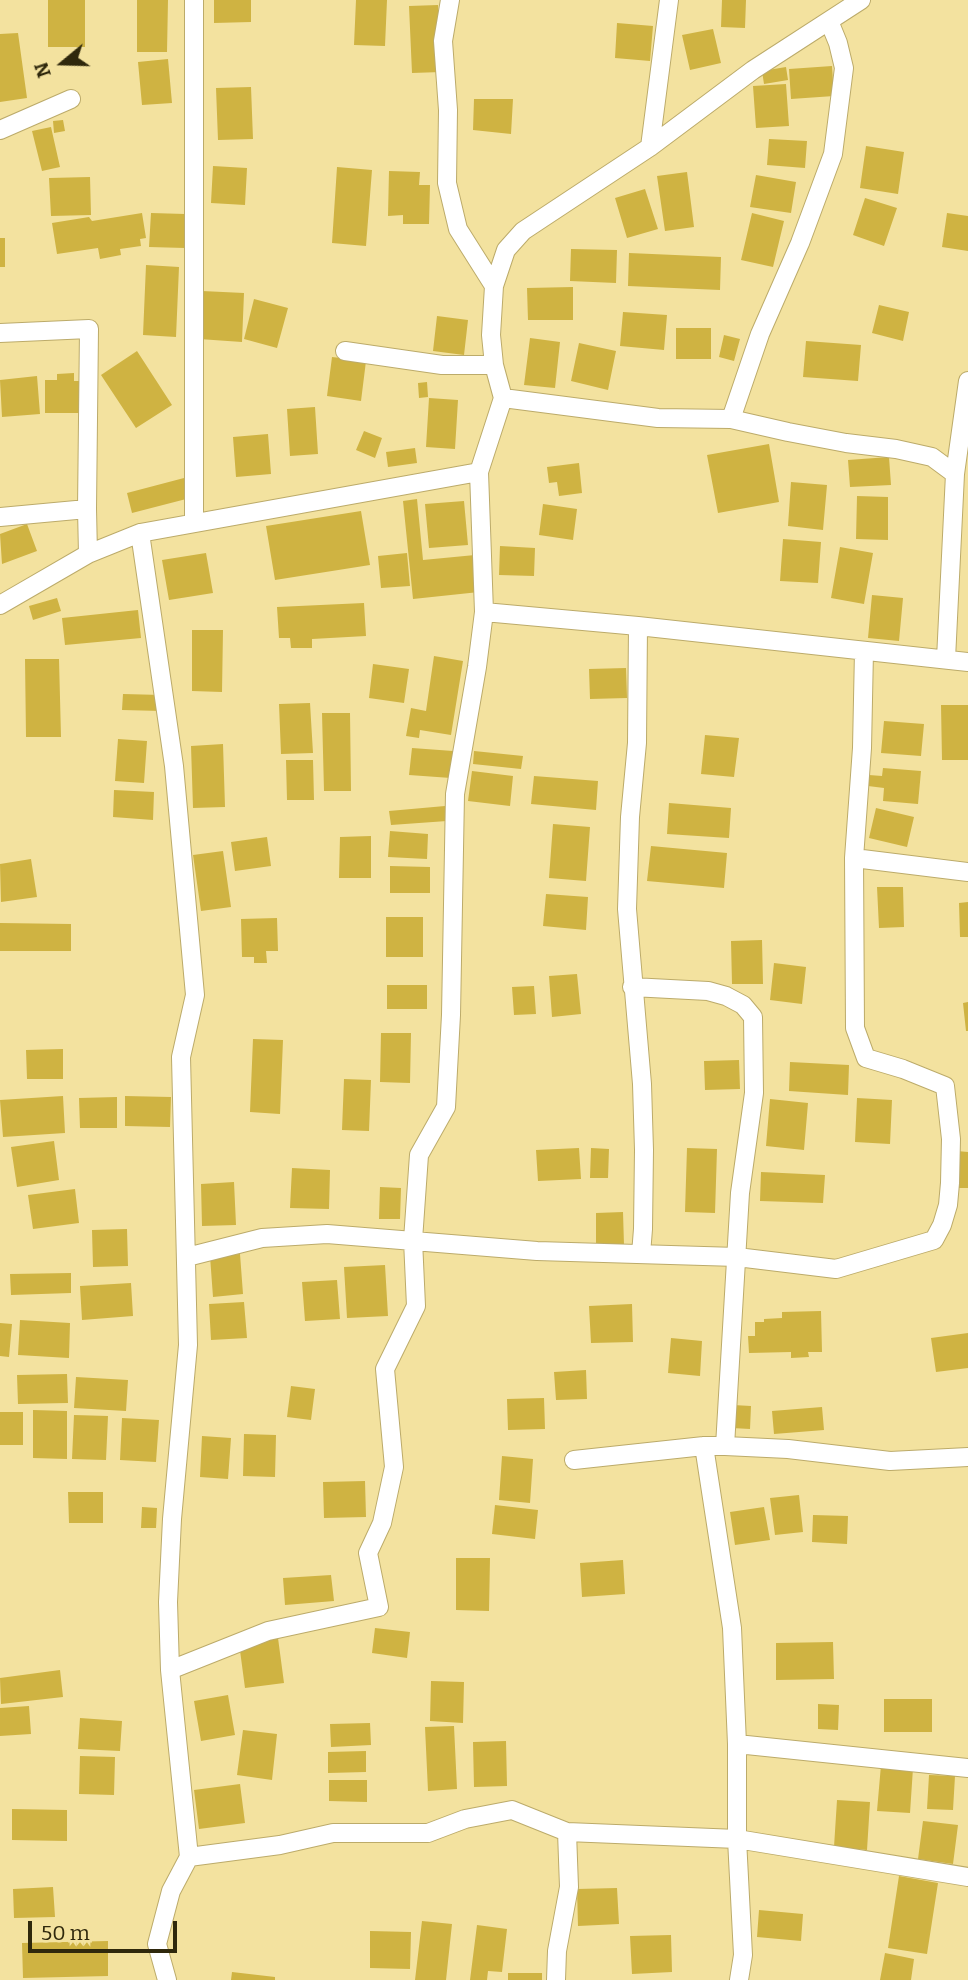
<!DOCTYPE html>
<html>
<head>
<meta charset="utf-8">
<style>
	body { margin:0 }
	#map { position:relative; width:968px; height:1980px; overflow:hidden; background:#f3e29f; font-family:Bitter,serif }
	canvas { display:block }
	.north { position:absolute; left:28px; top:28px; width:70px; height:70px; -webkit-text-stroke:5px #f3e29f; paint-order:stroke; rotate:251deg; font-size:19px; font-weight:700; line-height:28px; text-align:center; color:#2f280c }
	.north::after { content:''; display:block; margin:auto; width:24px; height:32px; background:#2f280c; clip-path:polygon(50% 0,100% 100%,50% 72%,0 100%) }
	.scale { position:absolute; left:28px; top:1921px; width:149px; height:32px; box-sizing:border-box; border:4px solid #2f280c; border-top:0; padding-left:9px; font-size:21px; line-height:24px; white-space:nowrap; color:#2f280c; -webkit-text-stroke:5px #f3e29f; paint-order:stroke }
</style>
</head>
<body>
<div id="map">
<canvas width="968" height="1980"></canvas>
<div class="north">N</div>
<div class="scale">50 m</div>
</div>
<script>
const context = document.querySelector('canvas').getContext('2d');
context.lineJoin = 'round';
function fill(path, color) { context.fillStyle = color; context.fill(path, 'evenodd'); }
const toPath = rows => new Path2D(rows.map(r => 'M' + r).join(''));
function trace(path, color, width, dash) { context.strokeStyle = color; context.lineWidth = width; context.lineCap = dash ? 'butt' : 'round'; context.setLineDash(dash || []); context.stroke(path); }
fill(toPath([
	[48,0,85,0,85,47,48,47],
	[137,0,168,0,167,52,137,52],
	[214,0,251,0,251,22,214,23],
	[356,0,387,0,385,46,354,45],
	[722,0,746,0,745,28,721,27],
	[438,5,441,72,412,73,409,6],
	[617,23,653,26,650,61,615,58],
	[713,29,721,63,690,70,682,35],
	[18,33,27,98,0,102,0,34],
	[168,59,172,103,142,105,138,62],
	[832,66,834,96,791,99,789,69],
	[786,67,788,80,764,84,762,71],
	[786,84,789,126,756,128,753,86],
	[251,87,253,139,218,140,216,88],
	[474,99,513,99,511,134,473,130],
	[63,120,65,131,54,133,53,121],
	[51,127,60,167,42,171,32,131],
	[769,139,807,141,805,168,767,165],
	[866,146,904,152,898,194,860,188],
	[213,166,247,168,245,205,211,203],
	[337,167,372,170,366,246,332,243],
	[389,171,420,172,419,185,430,185,429,224,403,224,403,215,388,216],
	[687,172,694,227,665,231,657,176],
	[756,175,796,182,791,213,750,207],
	[90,177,91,215,51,216,49,178],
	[645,189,658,229,627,238,615,198],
	[865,198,897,208,884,246,853,235],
	[142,213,146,238,140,239,141,246,120,249,121,255,100,259,98,248,57,254,52,223,89,217,92,221],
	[151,213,185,214,185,248,149,247],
	[752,213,784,221,773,267,741,260],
	[947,213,968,216,968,251,942,247],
	[0,238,5,238,5,267,0,267],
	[571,249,617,250,616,283,570,281],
	[629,253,721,257,720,290,628,286],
	[146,265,179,267,176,337,143,335],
	[573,287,573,320,528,320,527,288],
	[202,291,244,293,242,342,199,339],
	[254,299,288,308,277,348,244,339],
	[879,305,909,312,903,341,872,333],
	[623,312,667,315,664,350,620,346],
	[437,316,468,320,464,355,433,351],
	[676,328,711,328,711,359,676,359],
	[724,335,740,339,734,361,719,357],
	[530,338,560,342,555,388,524,385],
	[806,341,861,345,858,381,803,377],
	[579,343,616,351,608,390,571,381],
	[137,351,172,405,136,428,101,375],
	[332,357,366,361,361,401,327,396],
	[74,373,74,381,84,381,85,413,45,413,45,380,57,380,57,374],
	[37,376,40,414,2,417,0,380],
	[427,382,428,397,419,398,418,383],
	[429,398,458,400,455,449,426,447],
	[315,407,318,454,290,456,287,409],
	[364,431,382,438,375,458,356,450],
	[268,434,271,474,236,477,233,437],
	[769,444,779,502,718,513,707,455],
	[415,448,417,463,388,467,386,452],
	[889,457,891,485,850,487,848,460],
	[579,463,582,493,559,496,557,482,549,483,547,467],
	[184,478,190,498,132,513,127,493],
	[791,482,827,485,823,530,788,526],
	[857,496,888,497,888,540,856,539],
	[417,499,423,560,475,555,479,592,413,599,403,501],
	[464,501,468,545,429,548,425,504],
	[543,504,577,509,573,540,539,535],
	[361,511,370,565,275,580,266,526],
	[27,524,37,551,2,564,0,534],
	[783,539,821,542,818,583,780,581],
	[500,546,535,548,534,576,499,575],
	[840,547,873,553,864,604,831,598],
	[206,553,213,593,169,600,162,560],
	[407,553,410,586,381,588,378,556],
	[872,595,903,598,899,641,868,638],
	[57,598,61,611,33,620,29,606],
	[364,603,366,636,312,639,312,648,291,648,290,638,279,638,277,607],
	[138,610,141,638,65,645,62,618],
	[192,630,223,630,222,692,192,691],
	[434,656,463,661,451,735,420,730,419,738,406,736,411,708,426,711],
	[25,659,59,659,61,737,26,737],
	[373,664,409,669,404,703,369,698],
	[626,668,627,698,590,699,589,669],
	[123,694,162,695,162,711,122,710],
	[310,703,313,753,281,754,279,704],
	[941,705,968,705,968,760,942,760],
	[322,713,350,713,351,791,324,791],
	[884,721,924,724,921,756,881,753],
	[705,735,739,738,734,777,701,774],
	[118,739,147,741,144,783,115,781],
	[223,744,225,807,193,808,191,746],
	[412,748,453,751,451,778,409,775],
	[474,751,523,756,521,769,473,764],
	[286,760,313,760,314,800,287,800],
	[883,768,921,771,918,804,883,801,884,788,868,786,869,775,882,776],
	[472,771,513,776,510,806,468,801],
	[534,776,598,781,596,810,531,804],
	[114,790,154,792,153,820,113,817],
	[669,803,731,808,729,838,667,834],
	[445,806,447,821,391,825,389,811],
	[876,808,914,817,907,847,869,838],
	[553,824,590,827,586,881,549,878],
	[390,831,428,834,427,859,388,857],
	[371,836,371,878,339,878,340,837],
	[267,837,271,866,235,871,231,842],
	[651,846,727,853,724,888,647,881],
	[223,851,231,907,201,911,193,855],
	[31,859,37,897,1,902,0,864],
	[390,866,430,867,430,893,390,893],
	[877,887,903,887,904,927,879,928],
	[546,894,588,897,586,930,543,926],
	[968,902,968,937,960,937,959,903],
	[386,917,423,917,423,957,386,957],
	[277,918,278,951,266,951,267,963,254,963,254,957,242,957,241,919],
	[0,923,71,924,71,951,0,951],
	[762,940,763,984,732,984,731,941],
	[774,963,806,967,802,1004,770,1000],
	[577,974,581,1014,552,1017,549,976],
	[387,985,427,985,427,1009,387,1009],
	[534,986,536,1014,514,1015,512,987],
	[968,1002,968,1031,966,1031,963,1003],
	[381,1033,411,1033,410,1083,380,1082],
	[253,1039,283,1040,280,1114,250,1112],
	[63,1049,63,1079,27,1079,26,1050],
	[739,1060,740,1089,705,1090,704,1061],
	[790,1062,849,1065,848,1095,789,1091],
	[344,1079,371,1080,369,1131,342,1130],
	[63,1096,65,1133,3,1137,0,1100],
	[125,1096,171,1097,170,1127,125,1126],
	[117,1097,117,1128,80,1128,79,1098],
	[857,1098,892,1100,890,1144,855,1142],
	[770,1099,808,1103,804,1150,766,1146],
	[54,1141,59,1180,17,1187,11,1147],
	[579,1148,581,1179,538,1181,536,1150],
	[591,1148,609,1149,608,1178,590,1178],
	[687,1148,717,1149,715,1213,685,1212],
	[957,1151,968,1152,968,1188,956,1188],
	[292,1168,330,1170,329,1209,290,1208],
	[761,1172,825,1175,823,1203,760,1201],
	[234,1182,236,1225,202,1226,201,1184],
	[380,1187,401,1188,400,1219,379,1219],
	[75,1189,79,1223,33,1229,28,1195],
	[623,1212,624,1245,596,1245,596,1213],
	[127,1229,128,1266,93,1267,92,1230],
	[240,1254,243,1294,213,1297,210,1256],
	[385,1265,388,1316,347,1318,344,1267],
	[71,1273,71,1293,11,1295,10,1274],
	[337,1280,340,1319,305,1321,302,1282],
	[131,1283,133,1316,82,1320,80,1286],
	[244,1302,247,1338,211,1340,209,1304],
	[632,1304,633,1342,591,1343,589,1306],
	[821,1311,822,1352,808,1352,809,1357,791,1358,791,1352,749,1353,748,1336,755,1336,755,1322,764,1322,764,1319,782,1318,782,1312],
	[20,1320,70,1323,69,1358,18,1355],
	[0,1323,12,1324,9,1357,0,1356],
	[968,1333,968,1368,936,1372,931,1338],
	[671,1338,702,1341,700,1376,668,1373],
	[586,1370,587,1399,556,1400,554,1372],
	[67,1374,68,1403,18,1404,17,1375],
	[76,1377,128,1380,126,1411,74,1408],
	[291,1386,315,1389,311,1420,287,1417],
	[544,1398,545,1429,508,1430,507,1399],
	[733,1405,751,1406,750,1429,732,1428],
	[822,1407,824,1430,774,1434,772,1411],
	[33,1410,67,1411,67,1459,33,1458],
	[0,1412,23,1412,23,1445,0,1445],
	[74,1415,108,1416,106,1460,72,1459],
	[122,1418,159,1420,156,1462,120,1460],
	[244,1434,276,1435,275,1477,243,1476],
	[202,1436,231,1438,228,1479,200,1477],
	[502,1456,533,1459,530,1503,499,1500],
	[365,1481,366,1517,324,1518,323,1482],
	[68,1492,103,1492,103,1523,69,1523],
	[799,1495,803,1532,775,1535,770,1498],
	[495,1505,538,1510,535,1539,492,1534],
	[142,1507,157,1508,156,1528,141,1528],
	[764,1507,770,1540,735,1545,730,1512],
	[813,1515,848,1516,847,1544,812,1542],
	[456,1558,490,1558,489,1611,456,1610],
	[623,1560,625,1594,582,1597,580,1563],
	[331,1575,334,1601,285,1605,283,1578],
	[375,1628,410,1632,407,1658,372,1653],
	[278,1638,284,1683,245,1688,239,1643],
	[833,1642,834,1679,776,1680,776,1643],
	[60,1670,63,1697,1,1704,0,1678],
	[431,1681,464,1682,463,1723,430,1721],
	[228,1695,235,1735,201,1741,194,1701],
	[884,1699,932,1699,932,1732,884,1732],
	[818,1704,839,1705,838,1730,818,1729],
	[29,1706,31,1734,0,1736,0,1708],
	[80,1718,122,1721,120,1751,78,1749],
	[370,1723,371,1745,331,1747,330,1724],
	[454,1726,457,1789,428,1791,425,1727],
	[243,1730,277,1734,272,1780,237,1775],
	[506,1741,507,1786,474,1787,473,1742],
	[366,1751,366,1772,328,1773,328,1752],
	[80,1756,115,1757,114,1795,79,1794],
	[881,1765,913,1768,910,1813,877,1811],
	[929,1775,955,1776,953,1810,927,1809],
	[329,1780,367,1780,367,1802,329,1801],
	[240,1784,245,1823,199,1829,194,1790],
	[837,1800,870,1802,867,1850,834,1847],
	[12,1809,67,1810,67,1841,12,1840],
	[923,1821,958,1825,953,1864,918,1859],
	[899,1876,938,1883,927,1954,888,1948],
	[53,1887,55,1917,14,1918,13,1889],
	[617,1888,619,1924,578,1926,577,1889],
	[759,1910,803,1914,801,1941,757,1937],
	[422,1921,452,1924,446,1980,415,1980],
	[477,1925,507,1929,502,1972,488,1971,487,1980,470,1980],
	[370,1931,411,1932,410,1969,370,1968],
	[671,1935,672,1972,632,1974,630,1936],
	[108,1941,108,1976,23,1978,22,1943],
	[885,1953,914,1959,911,1980,880,1980],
	[232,1972,275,1977,275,1980,231,1980],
	[508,1973,542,1973,542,1980,508,1980]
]), '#cfb342');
const street = toPath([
	[194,0,194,523],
	[450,0,443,41,448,110,447,183,458,229,494,286],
	[0,130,71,99],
	[650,147,669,0],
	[0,333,89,329,87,509,88,554],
	[345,351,442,365,494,365],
	[503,398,658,418,731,419,788,432,846,443,896,449,932,457,955,474],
	[731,419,760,334,800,243,833,154,844,68,838,43,829,21],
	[0,517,87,509],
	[140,533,174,766,195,995,181,1057,188,1345,172,1519,168,1602,170,1670,189,1857,280,1845,333,1833,428,1833,465,1819,512,1810,567,1832,569,1887,557,1951,556,1980],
	[0,605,88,554,140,533,479,472],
	[484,612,638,626,968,662],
	[638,626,637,743,630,817,627,909,642,1084,644,1150,643,1229,641,1254],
	[946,659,955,474,968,381],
	[854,858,968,872],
	[187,1257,262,1238,327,1234,537,1251,737,1257,836,1269,934,1240,942,1225,948,1205,950,1183,951,1139,945,1086,903,1069,866,1058,855,1028,854,858,862,748,864,651],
	[725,1446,788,1449,890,1461,968,1457],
	[574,1460,704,1446,725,1446,740,1193,754,1093,753,1017,743,1005,726,996,708,991,632,987],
	[170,1670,268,1631,379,1607,368,1553,382,1523,394,1467,385,1369,416,1306,413,1240,419,1155,446,1107,451,1015,455,794,477,667,484,612,479,472,503,398,494,365,491,335,494,286,506,250,523,231,650,147,753,70,861,0],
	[737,1744,968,1768],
	[567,1832,737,1839,737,1744,732,1628,704,1446],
	[167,1980,157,1944,171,1891,189,1857],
	[739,1980,743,1955,737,1839,968,1877]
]);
trace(street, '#bcab6a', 20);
trace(street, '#fff', 18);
</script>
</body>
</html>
